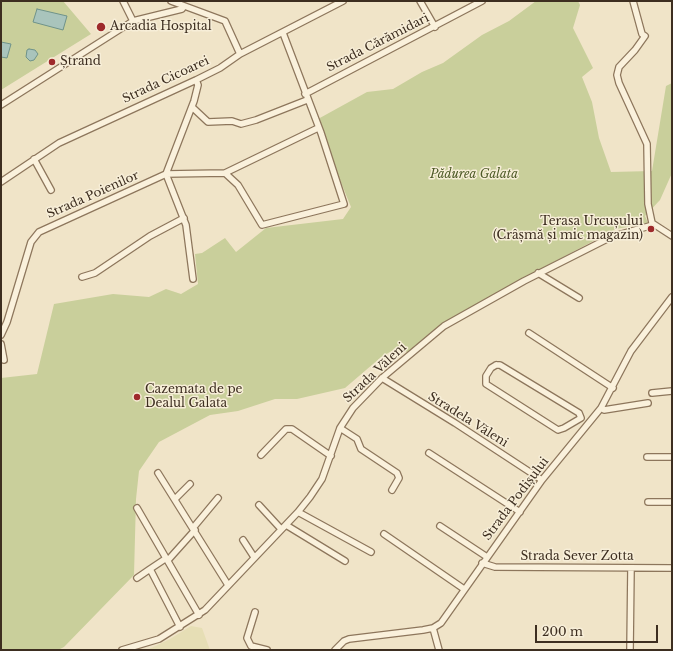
<!DOCTYPE html>
<html>
<head>
<meta charset="utf-8">
<style>
	body { margin:0 }
	#map { position:relative; width:673px; height:651px; overflow:hidden; background:#f0e4c8; font-family:"Libre Baskerville",serif }
	canvas { display:block }
	.frame { position:absolute; inset:0; border:2px solid #3d2e20; pointer-events:none }
	.scale { position:absolute; left:535px; top:625px; width:123px; height:18px; box-sizing:border-box; border:2px solid #3d2e20; border-top:0; padding-left:5px; font-size:12px; line-height:14px; white-space:nowrap; color:#3d2e20; -webkit-text-stroke:3px #f7eed8; paint-order:stroke }
</style>
</head>
<body>
<div id="map">
<canvas width="673" height="651"></canvas>
<div class="frame"></div>
<div class="scale">200 m</div>
</div>
<script>
const context = document.querySelector('canvas').getContext('2d');
context.lineJoin = 'round';
function fill(path, color) { context.fillStyle = color; context.fill(path, 'evenodd'); }
const toPath = rows => new Path2D(rows.map(r => 'M' + r).join(''));
function trace(path, color, width, dash) { context.strokeStyle = color; context.lineWidth = width; context.lineCap = dash ? 'butt' : 'round'; context.setLineDash(dash || []); context.stroke(path); }
function drawText(font, color, halo, rows, align = 'center') {
  context.font = font + ' "Libre Baskerville",serif'; context.lineWidth = 3; context.setLineDash([]); context.textBaseline = 'middle'; context.strokeStyle = halo; context.fillStyle = color; for (const [text, x, y, turn = 0] of rows) {
    context.save(); context.translate(x, y); context.rotate((+turn || 0) * Math.PI / 180); context.textAlign = isNaN(turn) ? turn : align; if (halo) context.strokeText(text, 0, 0); context.fillText(text, 0, 0); context.restore();
  }
}
fill(toPath([
	[191,626,202,628,210,650,147,650,170,639]
]), '#e6deb5');
fill(toPath([
	[1,1,63,1,91,34,1,90],
	[536,1,578,1,580,5,573,28,593,68,582,77,592,102,599,138,611,172,652,171,666,86,672,83,672,173,660,200,645,216,648,223,616,229,518,281,480,302,407,352,398,347,380,358,345,388,297,399,275,399,238,411,210,415,159,442,139,471,136,499,134,575,64,647,58,650,1,650,1,378,37,374,54,304,113,294,149,297,166,289,181,294,198,284,195,254,202,253,225,238,236,252,266,228,343,219,351,207,321,133,318,119,367,92,393,89,422,72,443,63,482,35,509,21]
]), '#c9cf9b');
const water = toPath([
	[37,9,67,16,63,30,33,22,37,9],
	[1,42,11,44,7,58,1,57,1,42],
	[29,49,35,50,38,54,34,60,30,61,26,57,27,50,29,49]
]);
fill(water, '#a9c4bc');
trace(water, '#6f938a', 1);
const minor = toPath([
	[123,1,133,21],
	[171,1,225,21,240,54],
	[420,1,435,27],
	[633,1,642,34,645,36,635,50,619,67,617,75,619,83,647,144,648,204,652,223,672,236],
	[305,94,482,1],
	[1,105,133,21,182,9,184,6],
	[192,107,208,122,232,121,241,124,256,120,307,100],
	[34,159,51,190],
	[225,173,238,185,262,225,344,204,321,133,283,33],
	[166,174,186,225,193,279],
	[166,174,194,101,198,85,196,80],
	[1,182,59,143,196,80,220,68,240,54,343,1],
	[538,273,579,298],
	[82,277,95,273,150,236,184,218],
	[529,333,613,388],
	[1,335,7,322,31,242,39,232,166,174,225,173,318,128],
	[1,344,4,360],
	[496,365,500,365,579,413,581,418,564,428,558,430,486,384,486,376,491,368,496,365],
	[382,378,455,423,542,480],
	[652,393,672,391],
	[601,408,604,410,648,403],
	[340,428,357,439,361,449,397,473,399,478,392,490],
	[429,453,520,512],
	[261,455,286,429,292,429,331,456],
	[647,457,672,457],
	[158,473,228,585],
	[175,499,190,484],
	[648,502,672,502],
	[259,505,281,529],
	[137,508,199,615],
	[298,512,371,552],
	[286,525,345,561],
	[440,526,487,557],
	[193,528,218,498],
	[384,534,464,589],
	[243,540,254,557],
	[482,563,495,567,672,568],
	[137,578,150,569],
	[255,612,247,638,251,646,267,650],
	[180,627,150,569,165,559,169,559,195,530],
	[433,628,439,650],
	[122,650,159,639,205,610,298,512,310,497,322,479,340,428,353,408,382,378,444,326,524,281,611,237,653,225],
	[335,650,344,641,349,639,423,630,433,628,441,623,542,480,601,408,631,351,672,297],
	[630,650,631,568]
]);
trace(minor, '#8d765c', 8);
trace(minor, '#faf1dc', 5.5);
for (const [x, y, r, color] of [
	[101,27,5,"#9e2a2b"],
	[52,62,4,"#9e2a2b"],
	[651,229,4,"#9e2a2b"],
	[137,397,4,"#9e2a2b"]
]) { const dot = new Path2D(); dot.arc(x, y, r, 0, 2 * Math.PI); context.fillStyle = color; context.fill(dot); trace(dot, '#f7eed8', 1.5); }
drawText('12px', '#3d2e20', '#f7eed8', [
	["Arcadia Hospital",110,27],
	["Ștrand",60,62],
	["Terasa Urcușului",643,222,"right"],
	["(Crâșmă și mic magazin)",643,236,"right"],
	["Cazemata de pe",145,390],
	["Dealul Galata",145,404]
], 'left');
drawText('12px', '#3d2e20', '#f7eed8', [
	["Strada Cărămidari",378,43,-27],
	["Strada Cicoarei",166,80,-25],
	["Strada Poienilor",93,195,-24],
	["Strada Văleni",375,373,-43],
	["Stradela Văleni",468,420,32],
	["Strada Podișului",516,499,-53],
	["Strada Sever Zotta",577,557]
]);
drawText('italic 12px', '#4d5a26', '#f7eed8', [
	["Pădurea Galata",474,175]
]);
</script>
</body>
</html>
